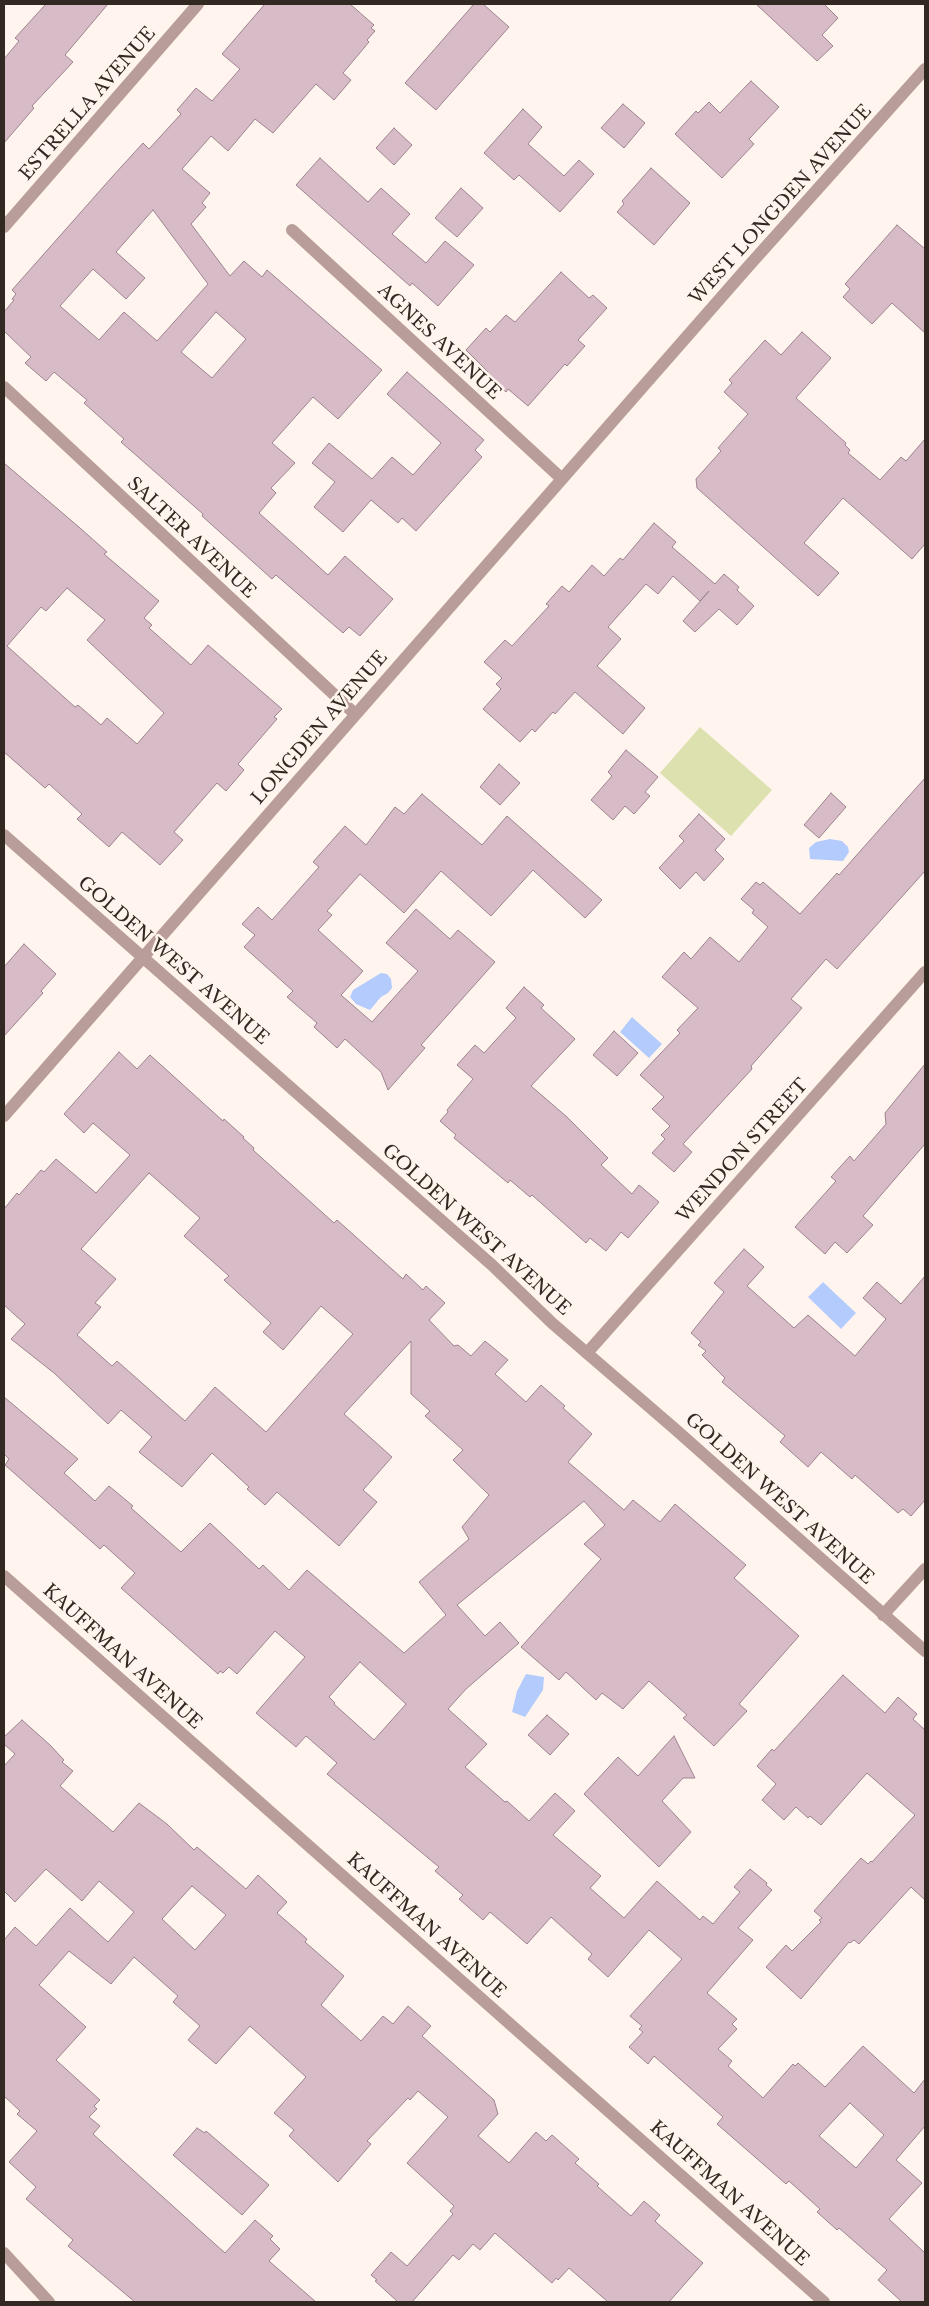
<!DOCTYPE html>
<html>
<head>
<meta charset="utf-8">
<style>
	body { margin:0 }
	#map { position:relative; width:929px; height:2306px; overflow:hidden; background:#fff5ee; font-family:"Libre Baskerville",serif }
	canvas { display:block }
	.frame { position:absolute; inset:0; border:5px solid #322922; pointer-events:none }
</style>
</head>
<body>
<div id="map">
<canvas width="929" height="2306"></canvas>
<div class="frame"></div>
</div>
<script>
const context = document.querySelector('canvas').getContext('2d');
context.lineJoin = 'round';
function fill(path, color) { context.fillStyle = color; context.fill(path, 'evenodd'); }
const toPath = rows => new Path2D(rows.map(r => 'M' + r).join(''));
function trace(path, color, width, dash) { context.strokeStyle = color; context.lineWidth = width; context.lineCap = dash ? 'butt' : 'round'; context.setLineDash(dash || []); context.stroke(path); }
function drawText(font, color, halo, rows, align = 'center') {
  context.font = font + ' "Libre Baskerville",serif'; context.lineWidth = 5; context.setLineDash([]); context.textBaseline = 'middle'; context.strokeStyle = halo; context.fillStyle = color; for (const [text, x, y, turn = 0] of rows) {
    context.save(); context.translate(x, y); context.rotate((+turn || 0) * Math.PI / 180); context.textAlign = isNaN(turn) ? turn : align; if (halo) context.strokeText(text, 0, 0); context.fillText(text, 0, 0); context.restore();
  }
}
fill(toPath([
	[700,727,772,790,731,836,660,773]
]), '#dde1af');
fill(toPath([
	[830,839,842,841,848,847,849,852,843,861,810,859,809,848,816,842],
	[381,973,387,974,391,979,392,988,388,993,381,997,370,1010,356,1004,350,997,353,990],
	[632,1017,662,1044,649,1058,620,1032],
	[823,1282,856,1313,841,1329,808,1297],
	[526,1674,544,1677,543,1690,525,1717,512,1712,517,1691]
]), '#b3ccfd');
const building = toPath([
	[46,4,108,4,65,55,73,62,32,106,34,108,4,143,4,59,19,41,15,38,46,4],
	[265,4,350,4,374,25,371,28,375,31,367,40,369,42,343,73,351,80,334,100,316,84,273,133,255,119,228,151,211,136,182,169,210,193,202,203,206,207,191,224,230,276,244,261,262,277,267,270,382,370,338,419,313,397,272,443,295,463,271,488,276,493,259,513,328,575,345,556,393,599,360,636,349,627,343,633,276,575,272,579,202,516,203,514,121,442,124,439,84,403,87,400,54,372,46,381,25,363,31,357,4,331,4,312,14,300,12,299,16,294,12,290,112,177,143,143,149,149,181,114,177,110,196,88,212,101,240,69,222,54,265,4],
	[153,210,208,284,157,341,124,312,99,340,60,306,93,269,126,299,145,278,116,252,153,210],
	[216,312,246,339,212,378,181,352,216,312],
	[474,4,483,4,509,27,436,110,405,83,474,4],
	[756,4,824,4,838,18,822,35,833,46,817,61,756,4],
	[751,81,779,107,749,139,754,144,722,178,675,134,696,111,698,113,709,102,720,113,751,81],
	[623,104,645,123,624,148,601,128,623,104],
	[523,109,542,127,528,144,564,176,579,160,594,174,560,212,519,175,514,180,484,153,523,109],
	[394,128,412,145,394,165,376,148,394,128],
	[320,158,368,202,381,188,410,214,392,234,426,263,445,241,474,265,438,306,412,283,410,286,296,185,320,158],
	[651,168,690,203,654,245,617,212,624,204,622,201,651,168],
	[461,188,483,208,457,237,435,218,461,188],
	[897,225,925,249,925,333,892,303,872,324,843,297,850,289,845,284,897,225],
	[561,272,589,298,593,295,607,308,578,340,585,346,567,366,565,364,528,406,508,389,506,392,485,374,488,372,466,350,486,328,490,332,506,315,515,322,561,272],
	[802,332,831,358,796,398,846,443,845,445,850,450,848,453,880,480,901,457,906,461,925,439,925,544,912,559,843,498,804,543,839,573,818,596,697,488,696,479,721,451,718,448,748,414,724,392,732,383,729,380,765,340,781,355,802,332],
	[407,372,484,440,475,450,482,457,416,531,402,518,398,523,371,500,343,532,314,507,335,482,312,463,329,443,372,479,392,457,413,475,441,443,387,394,407,372],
	[4,463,80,528,107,552,104,554,159,601,144,618,152,625,149,628,191,665,208,645,282,709,274,717,277,719,238,764,244,770,226,791,217,783,174,832,183,840,160,865,122,832,109,847,77,819,82,814,49,784,45,788,4,752,4,463],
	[67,588,105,620,87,640,164,713,137,744,107,718,101,725,78,705,75,707,7,646,41,607,46,611,67,588],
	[654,523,676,542,672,547,715,584,724,574,739,587,737,590,754,606,737,625,719,609,695,632,683,621,709,591,700,601,673,576,658,594,646,584,608,627,621,639,597,666,645,708,623,734,575,692,555,714,553,712,535,732,532,729,520,742,483,709,501,689,496,684,502,678,484,662,505,640,512,646,549,606,546,604,562,586,569,592,592,565,604,576,620,558,623,560,654,523],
	[626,750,658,777,645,792,650,796,634,814,625,806,613,820,591,800,612,776,608,772,626,750],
	[499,764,520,783,500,805,480,787,499,764],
	[925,778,925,871,837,969,826,959,791,999,802,1008,751,1066,752,1069,683,1144,692,1152,674,1172,652,1153,665,1139,661,1135,670,1126,652,1109,664,1097,640,1075,680,1033,677,1030,698,1008,662,977,684,952,691,959,710,937,739,962,768,927,752,913,754,910,741,899,756,882,760,885,763,882,800,914,837,873,839,875,925,778],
	[831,793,846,807,819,838,804,825,831,793],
	[422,794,482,845,507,816,602,900,585,918,533,870,491,916,441,871,404,913,360,874,327,911,332,915,318,930,363,971,341,995,372,1022,418,971,386,943,416,909,450,939,458,930,495,962,421,1045,425,1048,388,1090,381,1072,345,1039,337,1048,314,1027,317,1023,287,997,293,991,244,947,255,935,242,924,258,907,272,920,319,867,313,862,345,826,366,845,395,807,404,814,422,794],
	[699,814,725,839,715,850,724,859,704,881,696,872,680,889,659,868,684,841,679,836,699,814],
	[24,944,56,974,41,991,43,993,4,1036,4,967,24,944],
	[524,987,544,1005,541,1008,575,1039,531,1086,567,1117,608,1158,601,1165,632,1194,639,1185,659,1202,628,1238,621,1232,606,1251,590,1238,586,1243,532,1195,530,1197,510,1180,508,1183,454,1138,456,1135,440,1121,448,1112,447,1110,473,1079,457,1065,475,1045,484,1053,516,1018,506,1008,524,987],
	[614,1031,638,1053,617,1076,593,1055,614,1031],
	[119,1052,137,1069,150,1055,223,1121,224,1119,244,1137,243,1138,254,1148,253,1150,334,1223,337,1220,403,1279,406,1274,423,1290,426,1286,445,1303,429,1320,454,1346,458,1345,471,1356,485,1341,508,1360,495,1374,526,1402,541,1385,565,1406,563,1408,592,1434,568,1462,624,1510,633,1500,660,1522,675,1504,746,1565,734,1578,799,1636,739,1704,747,1711,714,1746,683,1718,687,1715,649,1681,623,1709,602,1693,596,1700,566,1672,559,1680,521,1647,601,1559,584,1544,605,1525,584,1501,457,1605,485,1636,500,1622,519,1643,466,1689,448,1709,487,1744,465,1767,505,1802,507,1801,529,1821,555,1793,575,1811,553,1835,601,1876,590,1888,624,1918,657,1881,700,1920,703,1916,713,1924,740,1892,734,1887,750,1869,767,1883,766,1885,772,1890,738,1928,753,1940,707,1993,737,2019,732,2024,737,2029,718,2049,732,2061,728,2066,763,2098,793,2064,795,2066,798,2063,825,2087,863,2046,914,2093,925,2079,925,2126,896,2160,922,2183,889,2219,925,2253,925,2302,902,2302,878,2280,887,2270,839,2228,837,2230,817,2212,820,2209,789,2181,786,2184,717,2124,723,2117,654,2056,648,2064,629,2047,643,2032,639,2029,642,2026,630,2016,682,1959,649,1930,608,1977,588,1959,592,1954,551,1917,527,1944,490,1912,483,1920,459,1899,463,1895,435,1871,439,1867,327,1774,337,1763,306,1736,296,1747,256,1713,305,1657,275,1631,237,1674,229,1667,223,1673,220,1671,218,1674,121,1588,135,1573,104,1545,100,1549,5,1465,9,1459,4,1454,4,1397,78,1459,64,1473,95,1501,109,1486,133,1506,131,1508,181,1552,210,1523,259,1569,263,1565,289,1590,307,1570,404,1653,446,1615,419,1582,469,1539,462,1527,489,1495,453,1460,463,1450,425,1416,430,1411,411,1394,411,1341,344,1414,392,1457,363,1490,377,1502,339,1546,277,1492,265,1505,247,1489,249,1487,212,1453,182,1487,139,1452,152,1437,121,1410,108,1424,54,1373,11,1339,25,1324,4,1305,4,1209,17,1193,19,1195,41,1170,44,1172,56,1159,96,1193,130,1155,93,1123,84,1133,64,1114,119,1052],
	[149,1173,200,1218,184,1236,229,1276,224,1280,271,1323,263,1332,283,1350,321,1306,353,1334,266,1432,215,1387,185,1421,117,1361,112,1366,77,1335,101,1307,95,1303,116,1279,81,1249,149,1173],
	[360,1662,406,1704,374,1740,334,1704,335,1703,329,1697,360,1662],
	[850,2103,884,2135,856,2168,819,2136,850,2103],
	[925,1064,925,1144,863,1216,873,1225,847,1253,835,1242,825,1254,795,1227,836,1181,831,1177,850,1156,854,1161,886,1124,885,1113,925,1064],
	[744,1249,764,1267,747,1286,794,1328,808,1315,855,1356,886,1319,863,1298,877,1282,901,1304,925,1276,925,1500,911,1516,903,1509,898,1513,855,1475,852,1479,821,1452,808,1467,780,1442,785,1436,722,1382,725,1378,702,1355,706,1351,698,1345,701,1342,691,1333,724,1292,714,1283,744,1249],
	[843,1675,885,1713,898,1697,917,1714,913,1719,925,1730,925,1900,911,1887,859,1944,854,1940,850,1943,849,1942,801,1999,766,1967,786,1945,792,1951,821,1922,819,1920,822,1918,814,1911,861,1858,868,1864,871,1861,872,1862,915,1815,867,1773,821,1825,810,1816,808,1818,796,1807,784,1820,762,1800,776,1784,757,1766,772,1749,774,1751,843,1675],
	[547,1715,569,1734,550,1755,528,1735,547,1715],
	[22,1720,50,1745,64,1760,62,1762,73,1771,60,1786,113,1832,139,1803,167,1824,194,1850,197,1847,246,1889,258,1875,287,1902,277,1913,307,1939,305,1942,344,1976,321,2005,361,2041,383,2016,393,2024,408,2006,431,2026,422,2036,494,2100,498,2114,478,2136,509,2163,536,2132,546,2141,552,2135,579,2159,575,2163,599,2184,597,2186,631,2216,644,2201,660,2215,655,2221,658,2224,703,2263,669,2302,608,2302,569,2268,558,2280,556,2278,552,2283,495,2233,480,2250,473,2244,459,2260,453,2255,412,2302,398,2302,375,2281,377,2280,371,2275,391,2252,407,2266,453,2214,450,2211,454,2206,407,2163,448,2117,418,2091,410,2100,408,2098,367,2141,371,2144,338,2182,289,2136,294,2130,274,2113,306,2077,250,2026,216,2064,188,2040,200,2026,173,2002,178,1996,134,1957,111,1984,69,1951,39,1985,86,2027,56,2060,100,2100,94,2106,97,2109,89,2117,100,2126,93,2134,225,2253,255,2220,273,2236,270,2239,280,2249,269,2261,316,2302,135,2302,68,2246,73,2240,26,2199,36,2187,9,2162,37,2131,17,2114,20,2111,4,2096,4,1940,15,1927,36,1946,70,1908,108,1942,134,1912,99,1881,82,1901,46,1869,15,1902,4,1891,4,1766,15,1754,4,1744,4,1737,22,1720],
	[192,1886,226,1915,195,1950,162,1919,192,1886],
	[674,1736,695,1778,683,1778,662,1801,691,1832,659,1867,584,1794,618,1757,638,1776,674,1736],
	[197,2128,205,2133,206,2131,269,2185,242,2215,173,2155,197,2128]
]);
fill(building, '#d7bbc7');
trace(building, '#9d838f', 1);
trace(toPath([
	[4,227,198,4],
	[292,230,562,479],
	[4,387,355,714],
	[587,1353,925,972],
	[4,1576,824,2302],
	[883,1615,925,1569],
	[4,2253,49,2302]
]), '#b89d9a', 12);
trace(toPath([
	[4,835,492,1265,552,1323,675,1429,925,1651],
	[4,1116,746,269,925,69]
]), '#b89d9a', 12);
drawText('18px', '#322922', '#fff5ee', [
	["ESTRELLA AVENUE",88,104,-49],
	["WEST LONGDEN AVENUE",781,205,-48],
	["AGNES AVENUE",439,342,43],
	["SALTER AVENUE",191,538,43],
	["LONGDEN AVENUE",320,728,-49],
	["GOLDEN WEST AVENUE",173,961,41],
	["WENDON STREET",743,1151,-48],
	["GOLDEN WEST AVENUE",476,1230,42],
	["GOLDEN WEST AVENUE",779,1499,42],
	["KAUFFMAN AVENUE",122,1657,42],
	["KAUFFMAN AVENUE",426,1926,42],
	["KAUFFMAN AVENUE",729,2194,42]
]);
</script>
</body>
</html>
